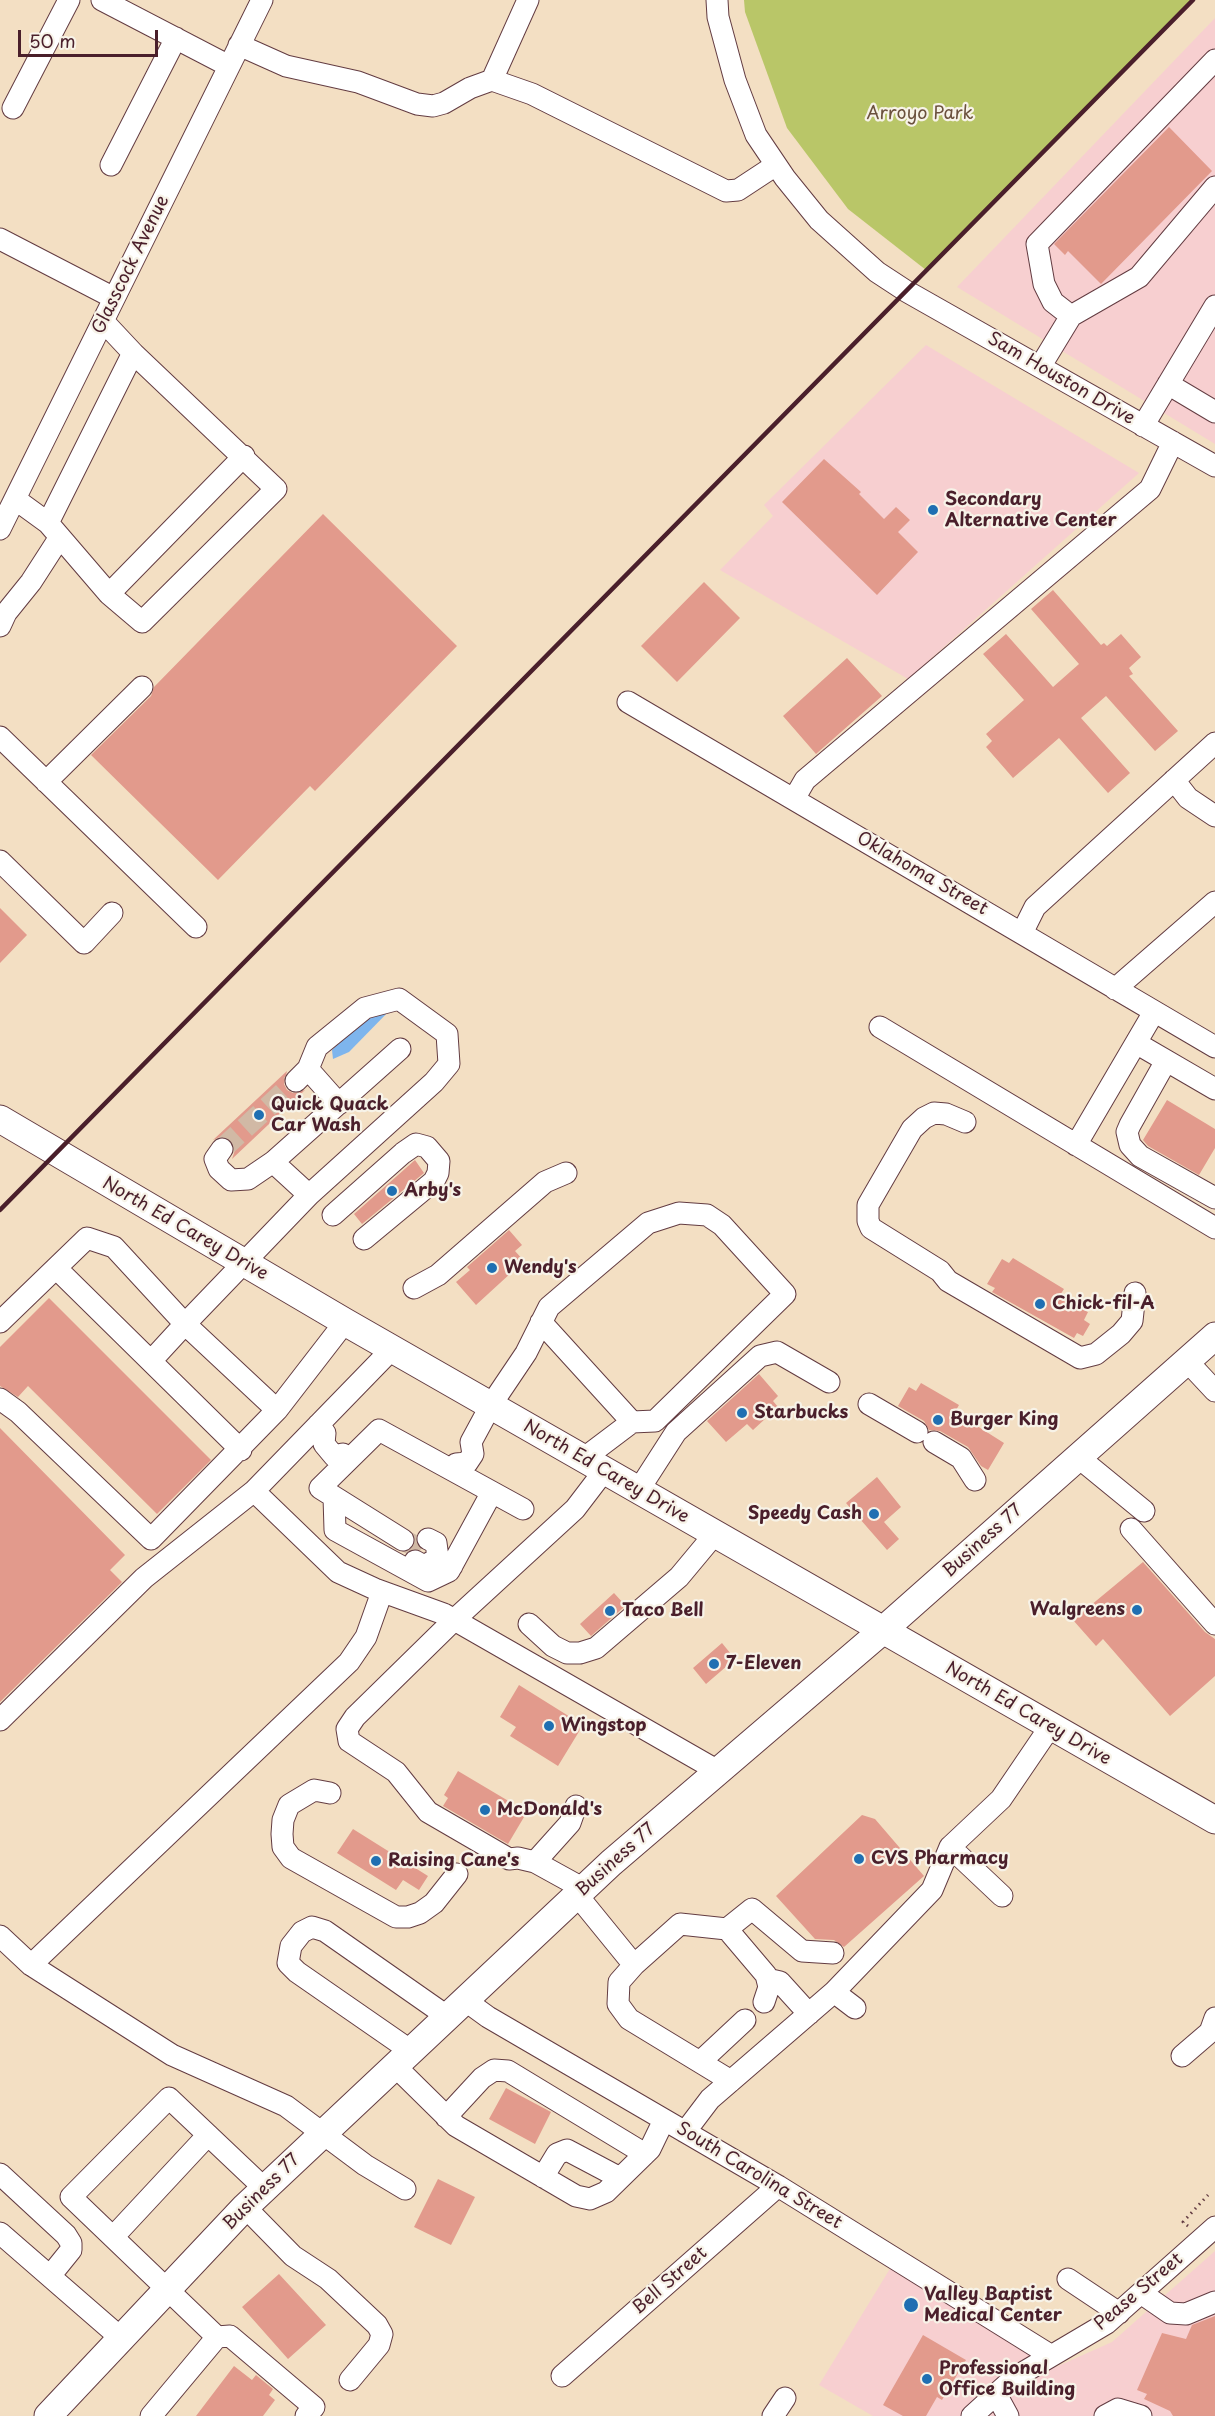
<!DOCTYPE html>
<html>
<head>
<meta charset="utf-8">
<style>
	body { margin:0 }
	#map { position:relative; width:1215px; height:2416px; overflow:hidden; background:#f3dfc3; font-family:"Playpen Sans",sans-serif }
	canvas { display:block }
	.scale { position:absolute; left:18px; top:30px; width:140px; height:27px; box-sizing:border-box; border:3px solid #4a1f2b; border-top:0; padding-left:8px; font-size:18px; line-height:21px; white-space:nowrap; color:#4a1f2b; -webkit-text-stroke:4px #f7f3e8; paint-order:stroke }
</style>
</head>
<body>
<div id="map">
<canvas width="1215" height="2416"></canvas>
<div class="scale">50 m</div>
</div>
<script>
const context = document.querySelector('canvas').getContext('2d');
context.lineJoin = 'round';
function fill(path, color) { context.fillStyle = color; context.fill(path, 'evenodd'); }
const toPath = rows => new Path2D(rows.map(r => 'M' + r).join(''));
function trace(path, color, width, dash) { context.strokeStyle = color; context.lineWidth = width; context.lineCap = dash ? 'butt' : 'round'; context.setLineDash(dash || []); context.stroke(path); }
function drawText(font, color, halo, rows, align = 'center') {
  context.font = font + ' "Playpen Sans",sans-serif'; context.lineWidth = 4.5; context.setLineDash([]); context.textBaseline = 'middle'; context.strokeStyle = halo; context.fillStyle = color; for (const [text, x, y, turn = 0] of rows) {
    context.save(); context.translate(x, y); context.rotate((+turn || 0) * Math.PI / 180); context.textAlign = isNaN(turn) ? turn : align; if (halo) context.strokeText(text, 0, 0); context.fillText(text, 0, 0); context.restore();
  }
}
fill(toPath([
	[1215,18,1215,444,957,287],
	[926,345,1139,473,908,679,720,570,773,516,764,505],
	[1215,2251,1215,2416,873,2416,819,2385,891,2267,1056,2367,1112,2342]
]), '#f7cfd0');
fill(toPath([
	[744,0,1194,0,926,270,848,209,787,128,745,12]
]), '#b9c668');
fill(toPath([
	[374,1005,392,1008,349,1052,333,1059,332,1050]
]), '#7eb5ed');
fill(toPath([
	[1169,127,1212,171,1101,284,1068,251,1065,255,1054,244],
	[824,459,861,492,859,494,884,519,896,507,910,520,898,532,918,552,877,595,782,502],
	[323,514,457,646,315,791,310,786,218,880,91,755,151,696,154,687],
	[704,582,740,618,677,682,641,646],
	[1053,590,1101,645,1104,643,1107,646,1121,634,1141,657,1129,668,1133,674,1129,676,1178,731,1155,751,1106,696,1081,718,1130,773,1108,793,1059,738,1013,778,986,747,992,741,986,734,1024,700,983,654,1006,634,1053,687,1079,664,1031,609],
	[847,658,882,696,816,754,783,716],
	[0,908,27,935,0,963],
	[287,1071,284,1084,287,1090,293,1093,305,1090,232,1159,235,1150,230,1139,223,1136,213,1140],
	[1167,1100,1215,1129,1215,1148,1199,1175,1148,1146,1143,1140],
	[415,1160,424,1173,362,1224,354,1214],
	[509,1230,522,1245,515,1251,524,1261,476,1305,456,1282,470,1270,467,1267],
	[1013,1258,1064,1289,1060,1295,1088,1312,1084,1320,1090,1324,1083,1336,1077,1333,1074,1338,992,1292,995,1288,987,1284,1002,1259,1009,1263],
	[49,1298,211,1460,157,1514,28,1386,18,1397,0,1386,0,1347],
	[759,1374,778,1396,773,1401,778,1407,753,1430,747,1424,726,1442,707,1421],
	[921,1383,959,1405,955,1412,1004,1443,988,1470,981,1466,968,1447,940,1431,929,1430,924,1421,898,1406,909,1387,916,1391],
	[0,1428,125,1555,110,1570,122,1582,0,1702],
	[877,1477,901,1507,884,1522,899,1539,887,1550,846,1503],
	[1143,1562,1205,1632,1215,1639,1215,1676,1170,1716,1103,1639,1096,1646,1073,1620],
	[614,1593,624,1604,623,1608,591,1636,580,1624],
	[722,1643,735,1659,706,1684,693,1668],
	[519,1685,583,1725,558,1766,510,1736,516,1727,500,1717],
	[458,1771,527,1812,508,1844,443,1806,448,1798,444,1795],
	[862,1815,875,1819,924,1876,844,1947,834,1940,815,1939,776,1896],
	[353,1829,428,1876,419,1890,403,1880,396,1890,337,1853],
	[506,2088,551,2112,535,2144,489,2119],
	[438,2179,475,2197,451,2245,414,2227],
	[279,2274,326,2325,288,2359,242,2307],
	[1215,2316,1215,2416,1173,2416,1170,2411,1144,2399,1147,2394,1137,2390,1162,2333,1186,2339,1192,2325],
	[923,2335,966,2360,942,2400,937,2397,926,2416,903,2416,883,2405],
	[234,2366,252,2380,256,2375,273,2389,269,2395,275,2400,263,2416,196,2416]
]), '#e29a8c');
trace(toPath([
	[222,1149,296,1081],
	[403,1540,421,1549]
]), '#d1b9a5', 21, [21, 10]);
const minor = toPath([
	[102,0,229,66],
	[717,0,718,17,735,80,756,135,785,178,819,220,877,272,906,291,1215,466],
	[239,45,286,66,358,82,417,104,433,106,444,103,470,88,492,80,532,94,726,191,738,190,776,165],
	[492,80,528,0],
	[13,108,69,0],
	[111,165,176,38],
	[0,239,114,298],
	[1071,316,1053,302,1044,284,1037,244,1215,60],
	[1040,367,1071,316,1139,277,1215,187],
	[1168,384,1215,412],
	[1143,426,1215,306],
	[15,499,48,523,133,353,103,321],
	[48,523,109,594,244,456],
	[0,529,262,0],
	[109,594,142,622,276,489,133,353],
	[0,626,6,613,31,582,60,537],
	[628,702,1215,1047],
	[0,737,196,927],
	[1174,780,1188,798,1215,816],
	[46,782,142,687],
	[794,799,805,780,1150,489,1173,442],
	[0,861,84,943,112,913],
	[1022,933,1035,907,1215,743],
	[1115,989,1215,902],
	[880,1027,1215,1228],
	[1136,1043,1215,1089],
	[1166,1061,1130,1125,1127,1132,1130,1145,1140,1156,1215,1198],
	[308,1069,339,1104],
	[965,1122,946,1114,934,1113,924,1118,912,1129,868,1205,868,1221,871,1228,940,1271,948,1281,1080,1358,1096,1354,1121,1334,1132,1321,1135,1293],
	[1076,1145,1154,1012],
	[222,1149,215,1159,219,1169,231,1180,248,1179,273,1162,400,1049],
	[273,1162,309,1195],
	[333,1215,403,1153,416,1144,427,1147,439,1161,438,1173,434,1181,364,1239],
	[56,1268,241,1450],
	[414,1288,438,1275,545,1182,566,1173],
	[0,1322,87,1238,114,1247,185,1324,309,1195,434,1082,449,1064,447,1034,399,999,365,1008,317,1047,308,1069,296,1081],
	[541,1322,632,1422],
	[151,1361,185,1324,277,1410],
	[1187,1361,1215,1391],
	[0,1399,18,1412,151,1539,277,1410,345,1322],
	[869,1404,917,1432],
	[318,1425,325,1433,324,1444,334,1456,343,1454],
	[934,1442,961,1458,975,1480],
	[1078,1457,1144,1511],
	[456,1464,467,1463,473,1454,471,1442,491,1405,526,1353,549,1307,648,1223,679,1213,707,1215,722,1225,785,1294,655,1421,632,1422,583,1459],
	[254,1491,338,1572,375,1589,444,1614,718,1771],
	[638,1491,676,1432,760,1356,777,1352,829,1382],
	[334,1497,335,1530,428,1581,449,1571,492,1492],
	[1131,1529,1215,1624],
	[428,1539,436,1543,438,1558],
	[403,1540,320,1488,379,1430,523,1509],
	[415,1561,424,1566,438,1558,452,1566],
	[529,1624,553,1646,567,1653,580,1653,596,1648,679,1577,714,1535],
	[0,1720,144,1578,254,1491,392,1349],
	[330,1793,314,1790,289,1805,283,1820,282,1834,283,1847,291,1858,396,1917,408,1917,420,1913,434,1903,457,1874],
	[535,1862,570,1823,576,1806],
	[584,1889,535,1862,518,1858,509,1859,428,1812,396,1772,349,1741,347,1729,355,1717,454,1620,575,1509,604,1471],
	[577,1895,634,1965,619,1982,618,2004,629,2019,731,2081],
	[1002,1896,950,1847,1001,1799,1050,1727],
	[727,1929,752,1909,802,1951,833,1953],
	[0,1936,31,1965,172,2055,286,2106,365,2165,405,2189],
	[31,1965,349,1662,366,1637,382,1592],
	[634,1965,680,1924,727,1929,766,1975,769,1987,764,2002],
	[767,1979,780,1982,809,2014],
	[834,1992,855,2008],
	[466,2001,488,2017,778,2186,1050,2355],
	[411,2051,297,1972,288,1963,291,1946,302,1932,312,1927,325,1931,448,2017],
	[1182,2056,1210,2032,1215,2018],
	[700,2062,745,2020],
	[395,2066,456,2126,576,2196,590,2199,606,2192,650,2149,664,2120],
	[446,2117,482,2078,494,2070,508,2071,645,2154],
	[685,2132,710,2099,834,1992,932,1890,950,1847],
	[0,2174,66,2235,71,2243,71,2250,50,2276],
	[543,2177,557,2154,567,2150,620,2178],
	[264,2188,169,2098,71,2197,217,2337,230,2336,314,2407,306,2416],
	[245,2207,293,2256,328,2279,377,2325,382,2334,379,2345,350,2380],
	[0,2233,122,2339],
	[114,2236,208,2135],
	[1068,2279,1119,2313],
	[1141,2293,1170,2313,1186,2314,1215,2302],
	[562,2376,778,2186],
	[996,2394,1008,2416],
	[151,2416,217,2337],
	[773,2416,785,2398],
	[972,2416,1014,2378,1107,2323,1215,2227],
	[1105,2416,1118,2409,1141,2416]
]);
const major = toPath([
	[0,1119,345,1322,1215,1820],
	[48,2416,245,2207,611,1863,882,1631,1215,1336]
]);
trace(minor, '#633c42', 23);
trace(major, '#633c42', 29);
trace(toPath([
	[1188,2226,1183,2222,1208,2195]
]), '#633c42', 3, [1.5, 4.5]);
trace(minor, '#fff', 21);
trace(major, '#fff', 27);
trace(toPath([
	[0,1210,1193,0]
]), '#4a1f2b', 4.5);
for (const [x, y, r, color] of [
	[933,510,6,"#1f6fb2"],
	[259,1115,6,"#1f6fb2"],
	[392,1191,6,"#1f6fb2"],
	[492,1268,6,"#1f6fb2"],
	[1040,1304,6,"#1f6fb2"],
	[742,1413,6,"#1f6fb2"],
	[938,1420,6,"#1f6fb2"],
	[874,1514,6,"#1f6fb2"],
	[1137,1610,6,"#1f6fb2"],
	[610,1611,6,"#1f6fb2"],
	[714,1664,6,"#1f6fb2"],
	[549,1726,6,"#1f6fb2"],
	[485,1810,6,"#1f6fb2"],
	[859,1859,6,"#1f6fb2"],
	[376,1861,6,"#1f6fb2"],
	[911,2305,8,"#1f6fb2"],
	[927,2379,6,"#1f6fb2"]
]) { const dot = new Path2D(); dot.arc(x, y, r, 0, 2 * Math.PI); context.fillStyle = color; context.fill(dot); trace(dot, '#f7f3e8', 2); }
drawText('18px', '#6b513d', '#f7f3e8', [
	["Arroyo Park",920,114]
]);
drawText('18px', '#4a1f2b', '#f7f3e8', [
	["Glasscock Avenue",131,265,-64],
	["Sam Houston Drive",1061,379,30],
	["Oklahoma Street",922,874,30],
	["North Ed Carey Drive",185,1229,30],
	["North Ed Carey Drive",606,1472,30],
	["Business 77",983,1541,-42],
	["North Ed Carey Drive",1028,1714,30],
	["Business 77",616,1860,-42],
	["South Carolina Street",759,2176,31],
	["Business 77",262,2192,-45],
	["Bell Street",670,2281,-41],
	["Pease Street",1139,2292,-40]
]);
drawText('bold 18px', '#4a1f2b', '#f7f3e8', [
	["Secondary",945,500],
	["Alternative Center",945,521],
	["Quick Quack",271,1105],
	["Car Wash",271,1126],
	["Arby's",404,1191],
	["Wendy's",504,1268],
	["Chick-fil-A",1052,1304],
	["Starbucks",754,1413],
	["Burger King",950,1420],
	["Speedy Cash",862,1514,"right"],
	["Walgreens",1125,1610,"right"],
	["Taco Bell",622,1611],
	["7-Eleven",726,1664],
	["Wingstop",561,1726],
	["McDonald's",497,1810],
	["CVS Pharmacy",871,1859],
	["Raising Cane's",388,1861],
	["Valley Baptist",924,2295],
	["Medical Center",924,2316],
	["Professional",939,2369],
	["Office Building",939,2390]
], 'left');
</script>
</body>
</html>
